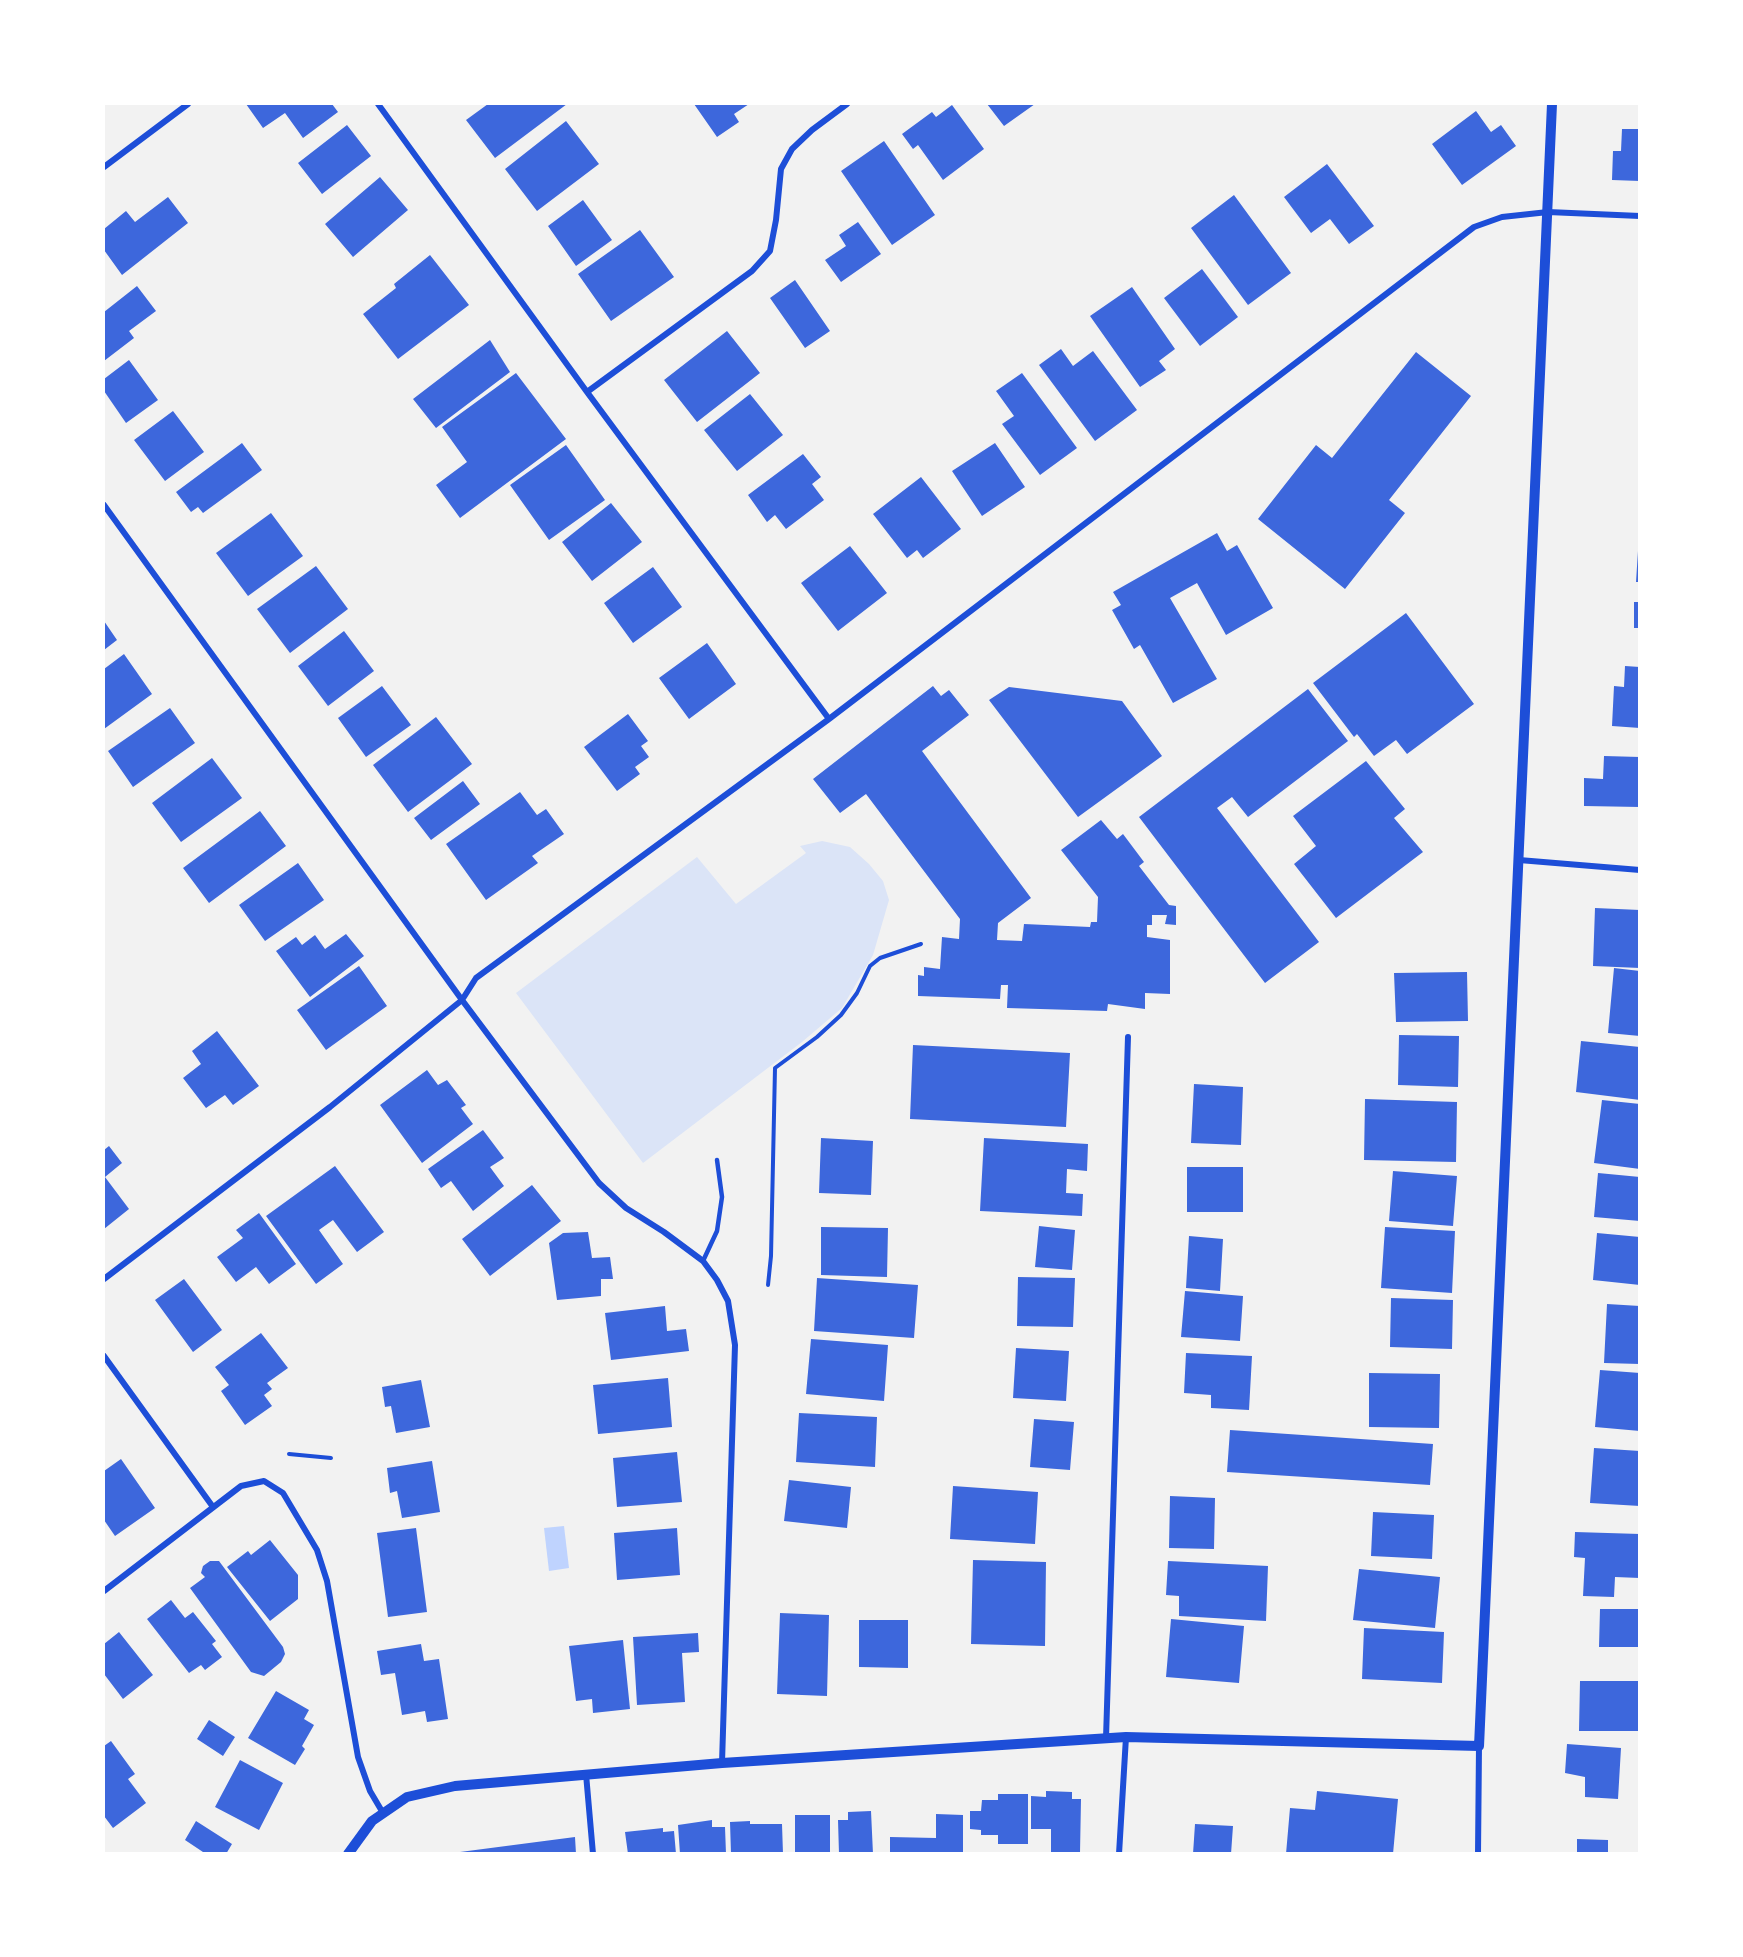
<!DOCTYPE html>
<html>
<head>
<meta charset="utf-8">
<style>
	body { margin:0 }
	#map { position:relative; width:1743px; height:1957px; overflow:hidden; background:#f2f2f2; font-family:"Libre Baskerville",serif }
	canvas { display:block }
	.frame { position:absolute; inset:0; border:105px solid #fff; pointer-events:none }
</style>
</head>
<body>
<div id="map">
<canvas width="1743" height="1957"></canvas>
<div class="frame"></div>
</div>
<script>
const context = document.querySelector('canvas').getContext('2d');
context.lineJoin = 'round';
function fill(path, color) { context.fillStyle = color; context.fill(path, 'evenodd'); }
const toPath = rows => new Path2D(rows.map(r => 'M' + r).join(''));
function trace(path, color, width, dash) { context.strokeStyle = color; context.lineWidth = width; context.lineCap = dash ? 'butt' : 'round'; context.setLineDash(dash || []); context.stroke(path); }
fill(toPath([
	[822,841,850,847,869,864,883,881,889,900,873,955,842,1008,802,1042,643,1163,516,993,697,857,736,904,806,853,800,846]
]), '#dbe4f7');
fill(toPath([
	[564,1526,569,1568,549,1571,544,1528]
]), '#bfd3fe');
fill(toPath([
	[246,104,332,104,338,112,303,138,285,113,263,128],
	[488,104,567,104,495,158,466,120],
	[694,104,749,104,734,114,739,122,717,137],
	[987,104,1035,104,1004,126],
	[952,105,984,149,943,180,918,145,913,149,902,134,932,112,936,117],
	[1476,111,1491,132,1501,125,1516,146,1462,185,1432,144],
	[566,121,599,164,537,211,505,169],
	[347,125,371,156,322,194,298,163],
	[1622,129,1640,129,1640,181,1612,180,1613,151,1621,151],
	[884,141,935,215,892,245,841,171],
	[1327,164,1374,226,1349,244,1330,219,1311,233,1284,197],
	[380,177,408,210,353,257,325,224],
	[1234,195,1291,273,1248,305,1191,228],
	[168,197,188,223,122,275,104,250,104,229,126,211,135,222],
	[583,200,612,240,576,266,548,226],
	[858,222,881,254,841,282,825,260,846,246,839,235],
	[640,230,674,277,611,321,578,274],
	[430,255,469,305,398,359,363,314,396,288,394,284],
	[1202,269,1238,317,1200,346,1164,298],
	[795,280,830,331,805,348,770,298],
	[137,286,156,311,129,331,134,338,104,361,104,312],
	[1132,287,1175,349,1159,361,1166,370,1140,387,1090,316],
	[727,331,760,373,697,422,664,380],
	[490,340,510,372,436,428,413,399],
	[1061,349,1073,366,1093,351,1137,410,1095,441,1039,365],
	[1416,352,1471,396,1389,500,1405,513,1345,589,1258,519,1316,445,1332,458],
	[129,360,158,400,126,423,104,391,104,379],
	[516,373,566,439,460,518,436,485,467,462,442,427],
	[1022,373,1077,448,1040,475,1002,424,1014,416,996,391],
	[750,394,783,435,737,471,704,430],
	[173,411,204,452,165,481,134,440],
	[242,443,262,470,203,513,198,507,191,512,176,492],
	[995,443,1025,487,982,516,952,471],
	[566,445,605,500,549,540,510,485],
	[803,454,821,477,812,484,824,500,786,529,775,515,767,522,748,495],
	[921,477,961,529,923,558,917,550,907,558,873,514],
	[611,503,642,542,592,581,562,542],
	[271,513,303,556,248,596,216,553],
	[1217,533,1227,551,1237,545,1273,608,1226,635,1197,583,1170,598,1217,679,1173,703,1140,645,1134,649,1112,610,1121,605,1113,592],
	[850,546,887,593,838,631,801,583],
	[1638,551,1640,551,1640,582,1636,582],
	[316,566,348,609,290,653,257,609],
	[653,567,682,607,633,643,604,603],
	[1634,602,1640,602,1640,628,1634,628],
	[1406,613,1474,704,1407,754,1396,740,1374,756,1357,734,1354,737,1313,683],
	[104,621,117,640,104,650],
	[344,631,374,671,328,706,298,666],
	[707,643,736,684,689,719,659,678],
	[124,654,152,694,104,729,104,669],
	[1625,666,1640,667,1640,728,1612,726,1614,686,1624,687],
	[382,686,411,725,366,757,338,718],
	[933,686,941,696,949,690,969,715,922,751,1031,898,998,923,997,940,1022,941,1024,924,1090,927,1091,922,1097,922,1098,897,1061,850,1101,820,1117,839,1123,834,1144,862,1139,866,1169,905,1176,906,1176,925,1165,924,1167,915,1152,915,1152,925,1147,925,1147,937,1170,940,1170,994,1145,993,1145,1009,1108,1004,1107,1011,1007,1008,1008,985,1001,985,1000,999,918,996,918,975,924,976,924,967,940,969,942,937,959,939,960,919,866,794,840,813,813,779],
	[1009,687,1122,701,1162,756,1078,817,989,700],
	[1308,689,1348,741,1248,817,1232,797,1217,808,1319,942,1265,983,1139,817],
	[170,708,195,743,133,787,108,751],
	[628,714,648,741,641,746,649,757,635,767,640,774,617,791,584,747],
	[436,717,472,764,408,812,373,765],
	[1604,756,1640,757,1640,807,1584,806,1584,778,1603,779],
	[212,758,242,798,181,842,152,803],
	[1366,761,1405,809,1394,818,1423,852,1336,918,1294,864,1316,846,1293,816],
	[463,781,480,804,431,840,414,818],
	[520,792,537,815,546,809,564,834,532,856,538,863,486,900,446,844],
	[260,811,286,846,209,903,183,868],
	[298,863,324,900,265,941,239,905],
	[1595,908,1640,910,1640,968,1593,966],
	[346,934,364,956,310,997,276,951,296,937,302,945,315,935,325,949],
	[359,966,387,1006,326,1050,297,1010],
	[1614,968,1640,971,1640,1036,1608,1033],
	[1467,972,1468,1021,1396,1022,1394,973],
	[217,1031,259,1086,233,1105,225,1095,206,1108,183,1078,201,1064,192,1051],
	[1399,1035,1459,1036,1458,1087,1398,1085],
	[1581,1041,1640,1047,1640,1100,1576,1092],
	[913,1045,1070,1053,1066,1127,910,1119],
	[427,1070,438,1085,447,1080,466,1105,461,1108,473,1124,422,1163,380,1105],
	[1194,1084,1243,1087,1241,1145,1191,1143],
	[1365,1099,1457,1102,1456,1162,1364,1160],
	[1602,1100,1640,1104,1640,1169,1594,1163],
	[483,1130,504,1158,490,1167,504,1186,473,1211,451,1181,441,1188,428,1169],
	[821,1138,873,1141,871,1195,819,1193],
	[984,1138,1088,1144,1087,1171,1067,1169,1066,1193,1083,1194,1082,1216,980,1211],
	[109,1146,122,1163,105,1177,129,1209,104,1229,104,1150],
	[335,1166,384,1232,357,1252,333,1220,319,1230,343,1264,316,1284,266,1216],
	[1187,1167,1243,1167,1243,1212,1187,1212],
	[1393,1171,1457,1176,1453,1226,1389,1221],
	[1598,1173,1640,1177,1640,1221,1594,1217],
	[532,1185,561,1221,490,1276,462,1239],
	[259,1213,296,1264,269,1284,256,1267,236,1282,217,1257,243,1238,236,1230],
	[1039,1226,1075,1230,1072,1270,1035,1267],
	[821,1227,888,1228,887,1277,821,1275],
	[1385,1227,1455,1231,1452,1293,1381,1288],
	[588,1232,592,1258,610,1257,613,1279,601,1279,601,1296,557,1300,549,1243,563,1233],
	[1597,1233,1640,1237,1640,1285,1593,1280],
	[1189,1236,1223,1239,1220,1291,1186,1288],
	[1018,1277,1075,1278,1073,1327,1017,1326],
	[817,1278,918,1285,914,1338,814,1331],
	[184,1279,222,1330,193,1352,155,1300],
	[1185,1291,1243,1296,1240,1341,1181,1337],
	[1391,1298,1453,1300,1452,1349,1390,1347],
	[1607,1304,1640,1306,1640,1364,1604,1363],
	[665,1306,667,1331,686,1329,689,1351,611,1360,605,1313],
	[261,1333,288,1368,267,1383,272,1389,264,1395,272,1406,245,1425,221,1391,229,1385,215,1367],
	[811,1339,888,1345,884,1401,806,1394],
	[1016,1348,1069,1351,1066,1401,1013,1398],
	[1186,1353,1252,1356,1249,1410,1211,1408,1211,1395,1184,1393],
	[1600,1370,1640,1373,1640,1431,1595,1427],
	[1369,1373,1440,1374,1439,1428,1369,1427],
	[668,1378,672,1427,598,1434,593,1385],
	[421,1380,430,1427,396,1433,391,1406,385,1407,382,1387],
	[799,1413,877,1417,875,1467,796,1462],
	[1034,1419,1074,1422,1070,1470,1030,1467],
	[1230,1430,1433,1444,1430,1485,1227,1472],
	[1594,1448,1640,1451,1640,1506,1590,1503],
	[677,1452,682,1502,617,1507,613,1458],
	[121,1459,155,1508,115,1536,104,1520,104,1471],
	[432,1461,440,1512,402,1518,397,1491,390,1493,387,1468],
	[789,1480,851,1487,847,1528,784,1521],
	[953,1486,1038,1492,1035,1544,950,1539],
	[1170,1496,1215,1498,1214,1549,1169,1548],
	[1373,1512,1434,1515,1432,1559,1371,1556],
	[416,1528,427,1612,388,1617,377,1533],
	[677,1528,680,1575,617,1580,614,1533],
	[1575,1532,1640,1534,1640,1578,1615,1577,1614,1597,1583,1596,1585,1558,1574,1557],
	[270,1540,298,1575,298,1599,270,1621,227,1567,248,1551,251,1555],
	[973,1560,1046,1562,1045,1646,971,1644],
	[210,1561,219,1561,283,1647,285,1654,281,1662,264,1676,251,1672,190,1588,205,1577,201,1573,203,1566],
	[1168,1561,1268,1566,1266,1621,1179,1616,1179,1596,1166,1595],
	[1359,1569,1440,1577,1435,1628,1353,1620],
	[171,1600,185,1618,193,1612,216,1641,212,1644,222,1657,205,1670,201,1665,189,1673,147,1619],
	[1600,1609,1640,1609,1640,1647,1599,1647],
	[780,1613,829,1615,827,1696,777,1694],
	[1171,1619,1244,1626,1239,1683,1166,1677],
	[859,1620,908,1620,908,1668,859,1667],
	[1364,1628,1444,1632,1442,1683,1362,1679],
	[119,1632,153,1675,123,1699,104,1674,104,1644],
	[698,1633,699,1652,682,1653,685,1702,637,1705,633,1637],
	[623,1640,630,1709,593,1713,592,1699,576,1701,569,1646],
	[421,1644,424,1661,439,1659,448,1719,427,1722,425,1711,402,1715,395,1673,381,1675,377,1651],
	[1580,1681,1640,1681,1640,1731,1579,1731],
	[276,1691,309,1710,304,1719,314,1725,302,1746,305,1749,295,1765,248,1738],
	[209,1720,235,1737,223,1756,197,1739],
	[111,1741,135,1774,128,1779,146,1803,113,1828,104,1816,104,1746],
	[1567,1744,1621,1748,1618,1799,1585,1797,1585,1777,1565,1773],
	[240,1760,283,1783,259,1830,215,1807],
	[1046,1791,1072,1792,1072,1799,1081,1799,1080,1853,1051,1853,1051,1829,1031,1829,1031,1796,1046,1797],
	[1317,1791,1398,1799,1393,1854,1286,1854,1290,1808,1315,1810],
	[998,1794,1028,1794,1028,1844,998,1844,998,1835,981,1835,981,1830,970,1829,970,1811,981,1811,982,1800,998,1800],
	[871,1811,873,1854,839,1854,838,1820,848,1820,848,1812],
	[936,1814,963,1815,963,1854,890,1854,890,1837,936,1838],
	[795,1815,830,1815,830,1854,795,1854],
	[712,1820,712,1827,725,1827,726,1854,680,1854,678,1825],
	[196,1821,232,1844,226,1854,206,1854,185,1840],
	[750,1821,750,1824,782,1824,783,1854,731,1854,730,1822],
	[1195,1824,1233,1826,1231,1854,1193,1854],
	[663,1828,663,1832,674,1831,676,1854,628,1854,625,1832],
	[575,1837,576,1854,460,1854,460,1852],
	[1577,1839,1608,1840,1608,1854,1577,1854]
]), '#3d67dc');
trace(toPath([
	[768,1285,771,1256,775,1068,817,1037,841,1015,857,993,870,966,880,958,921,944],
	[289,1454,331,1458]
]), '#1d4ed8', 4);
trace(toPath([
	[703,1261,717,1231,722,1197,717,1160]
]), '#1d4ed8', 4.5);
trace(toPath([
	[378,104,587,392,829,719],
	[104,167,188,104],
	[587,392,752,271,770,251,776,220,781,169,792,149,812,130,847,104],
	[104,505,462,1000,599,1183,626,1208,664,1232,703,1261,717,1280,728,1301,735,1345,722,1763],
	[1519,860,1640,870],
	[104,1279,330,1107,462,1000,476,978,829,719,1474,227,1502,217,1548,212,1640,216],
	[104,1356,213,1507],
	[104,1591,241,1486,264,1481,283,1493,317,1550,327,1581,358,1757,370,1791,383,1813],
	[1106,1738,1128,1037],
	[586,1774,593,1854],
	[1119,1854,1126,1737],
	[1478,1854,1479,1746]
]), '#1d4ed8', 6);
trace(toPath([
	[348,1854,372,1821,407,1797,455,1786,722,1763,1126,1737,1479,1746,1552,104]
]), '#1d4ed8', 10);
</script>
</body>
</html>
